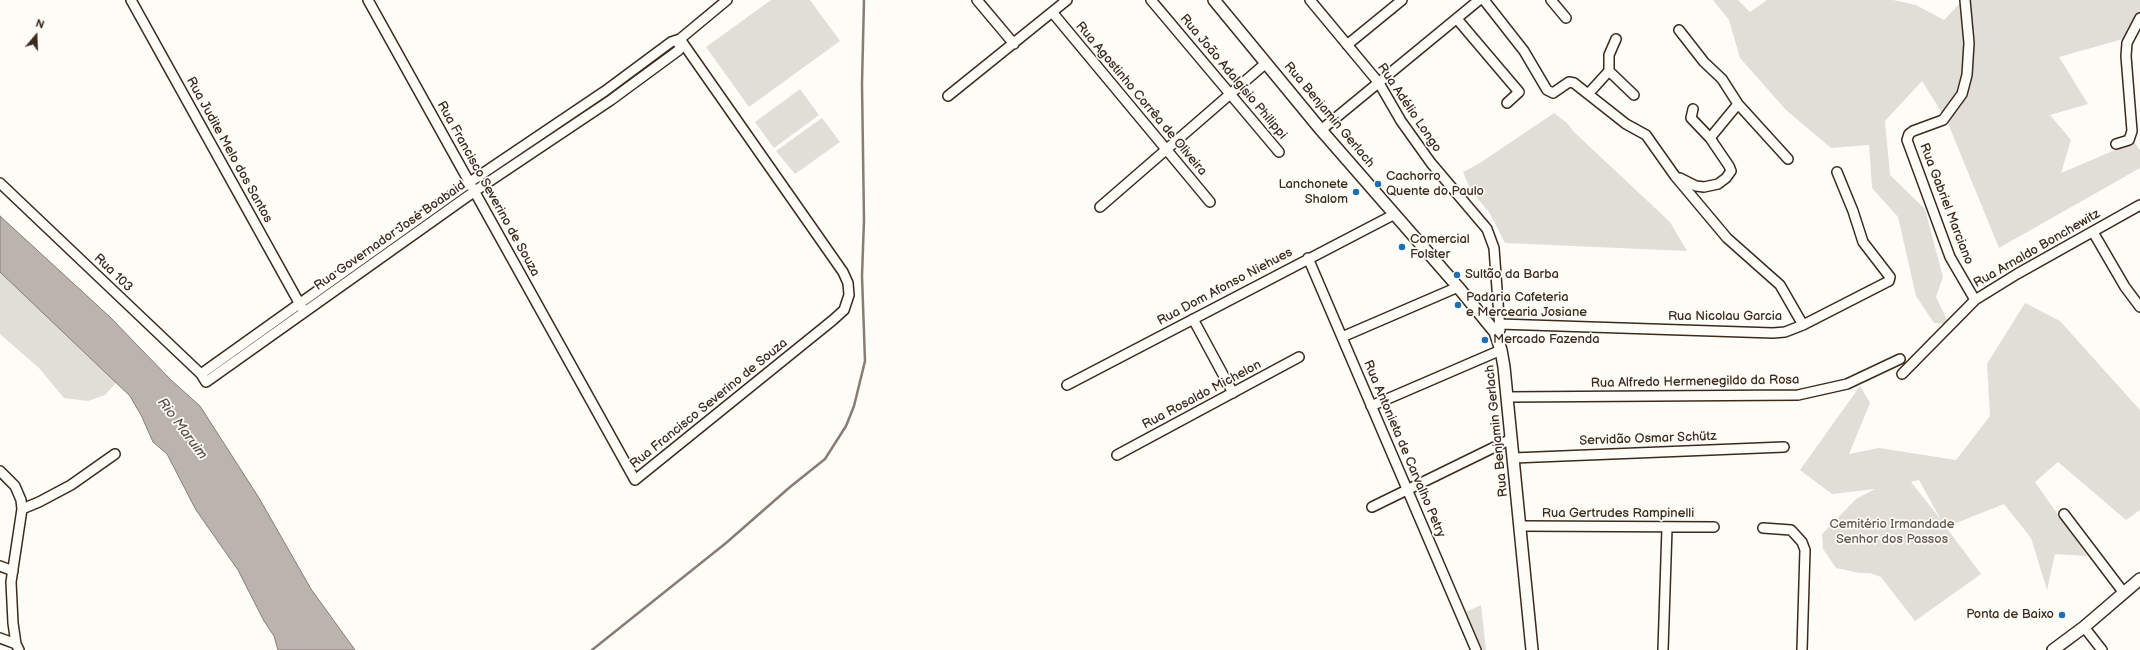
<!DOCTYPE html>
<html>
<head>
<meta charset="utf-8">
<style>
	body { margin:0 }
	#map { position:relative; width:2140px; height:650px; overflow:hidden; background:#fdfcf7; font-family:"Balsamiq Sans",sans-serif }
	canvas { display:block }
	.north { position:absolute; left:16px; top:16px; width:40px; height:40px; -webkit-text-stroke:3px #fdfcf7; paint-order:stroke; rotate:19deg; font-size:11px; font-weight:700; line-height:16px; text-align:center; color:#3b2a1e }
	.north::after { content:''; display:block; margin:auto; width:14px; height:18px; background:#3b2a1e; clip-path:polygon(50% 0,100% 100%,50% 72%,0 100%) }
</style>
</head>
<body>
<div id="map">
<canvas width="2140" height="650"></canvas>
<div class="north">N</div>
</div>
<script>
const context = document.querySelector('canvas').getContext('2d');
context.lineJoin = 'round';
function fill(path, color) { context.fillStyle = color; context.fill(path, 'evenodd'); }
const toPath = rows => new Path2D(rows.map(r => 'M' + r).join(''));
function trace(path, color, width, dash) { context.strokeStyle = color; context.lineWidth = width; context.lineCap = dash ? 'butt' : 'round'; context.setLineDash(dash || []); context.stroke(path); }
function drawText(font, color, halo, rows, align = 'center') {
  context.font = font + ' "Balsamiq Sans",sans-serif'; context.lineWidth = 3.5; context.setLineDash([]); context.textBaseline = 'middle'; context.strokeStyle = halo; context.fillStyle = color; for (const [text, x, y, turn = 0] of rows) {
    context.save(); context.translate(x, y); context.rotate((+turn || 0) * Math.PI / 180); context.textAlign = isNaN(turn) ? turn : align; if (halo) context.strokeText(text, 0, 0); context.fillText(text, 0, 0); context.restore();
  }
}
fill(toPath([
	[771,0,810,0,840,41,749,107,706,47],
	[1713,0,1738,0,1750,12,1767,0,1893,0,1916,5,1944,20,1963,0,2140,0,2140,13,2123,39,2059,57,2088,104,2050,115,2071,140,2061,173,2134,142,2140,150,2140,168,1999,248,1947,121,1922,81,1885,121,1890,175,1925,209,1943,277,1936,297,1949,324,1934,323,1916,296,1898,217,1872,188,1869,145,1831,148,1786,110,1740,58,1729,20],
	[800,89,819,115,774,148,755,122],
	[1554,113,1567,123,1574,132,1670,222,1687,251,1505,243,1489,212,1471,191,1463,172,1480,163],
	[822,118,840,142,795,174,776,151],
	[0,272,117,382,105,395,88,401,64,398,39,368,0,334],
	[2025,303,2060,321,2140,410,2140,510,2126,520,2058,462,2035,482,2087,556,2055,554,2047,590,2031,538,2004,504,1946,527,1981,574,1915,621,1881,577,1870,573,1860,573,1836,568,1823,549,1822,534,1856,499,1875,489,1832,494,1800,470,1860,386,1870,403,1849,454,1879,448,1956,460,1990,416,1987,364],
	[1919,480,1941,520,1911,482],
	[1481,605,1486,650,1482,650,1466,612]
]), '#e1ded7');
const water = toPath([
	[0,216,110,317,171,380,200,406,259,498,311,589,355,650,278,650,274,636,264,621,238,570,196,510,167,454,153,442,142,417,130,396,0,272,0,216]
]);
fill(water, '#bbb4ad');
trace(water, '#887d74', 1);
trace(toPath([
	[592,650,726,543,790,487,825,459,846,426,854,406,865,361,862,276,864,220,862,84,864,0]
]), '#887d74', 2.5);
const minor = toPath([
	[131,0,302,308],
	[368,0,635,480,833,320,844,310,849,295,848,283,843,272,680,39],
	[977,0,1014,44],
	[1151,0,1279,152],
	[1310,0,1379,83,1401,121,1431,163,1487,229,1494,248,1500,330],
	[1484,0,1524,51,1547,90,1553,93,1569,82,1574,83,1626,124,1646,135,1675,176,1727,238,1780,285,1803,325],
	[1551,0,1566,18],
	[1965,0,1969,43,1967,75,1962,94,1943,120,1913,131,1909,134,1907,140,1950,257,1975,300],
	[1052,12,1210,202],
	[1457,19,1519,92,1507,103],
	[1679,30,1704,62,1722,79,1738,104,1788,159],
	[1347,45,1402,0],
	[1609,71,1634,95],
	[1589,93,1609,71,1609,55,1616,39],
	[948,96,1067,0],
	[1693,109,1691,118,1710,138],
	[1321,130,1479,0],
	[2116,144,2129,140,2132,131,2126,56,2127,43,2140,18],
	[1680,178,1696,186,1704,187,1718,184,1726,178,1731,171,1729,166,1710,138,1738,104],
	[0,183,201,374,206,382,475,191,611,100,679,50,680,39],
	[1100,207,1266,63],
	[2093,232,2125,287,2140,307],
	[1308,258,1476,650],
	[1193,319,1233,393],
	[1499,324,1773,333,1785,332,1803,325,1889,281,1890,277,1863,242,1853,211,1837,172],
	[1342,337,1458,287],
	[201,374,470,182,605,91,671,42,680,39,727,0],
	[1902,374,1975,300,2017,274,2140,205],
	[1067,385,1395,214],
	[1507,397,1798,395,1847,384,1900,359],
	[1371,406,1501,350],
	[1117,455,1299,357],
	[1513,458,1784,447],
	[0,471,15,486,21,500,22,509,11,582,13,623,16,644,19,650],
	[1372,507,1511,439],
	[22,509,39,502,71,485,115,454],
	[2064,514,2124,593],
	[1521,526,1714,527],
	[1763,528,1791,530,1802,542,1805,550,1802,650],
	[0,566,13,571],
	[2084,627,2102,650],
	[0,638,16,644],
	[1663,650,1667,528]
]);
const major = toPath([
	[1214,0,1321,130,1458,287,1495,332,1501,350,1504,367,1532,650],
	[2053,650,2084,627,2140,579]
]);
trace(minor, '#3b2a1e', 12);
trace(major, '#3b2a1e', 14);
trace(minor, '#fdfcf7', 9);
trace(major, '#fdfcf7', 11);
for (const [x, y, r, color] of [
	[1378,184,4,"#1f6fb2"],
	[1356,192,4,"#1f6fb2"],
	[1402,247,4,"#1f6fb2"],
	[1457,275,4,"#1f6fb2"],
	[1458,305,4,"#1f6fb2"],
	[1485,340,4,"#1f6fb2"],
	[2062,615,4,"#1f6fb2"]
]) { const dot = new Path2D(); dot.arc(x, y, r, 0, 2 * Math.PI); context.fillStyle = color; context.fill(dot); trace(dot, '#fdfcf7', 1.5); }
drawText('13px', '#3b2a1e', '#fdfcf7', [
	["Rua João Adalgísio Philippi",1233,77,50],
	["Rua Agostinho Corrêa de Oliveira",1141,99,50],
	["Rua Adélio Longo",1409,108,56],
	["Rua Benjamin Gerlach",1329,115,50],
	["Rua Judite Melo dos Santos",229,150,61],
	["Rua Francisco Severino de Souza",488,189,61],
	["Rua Gabriel Marciano",1946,204,69],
	["Rua Governador José Boabaid",390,236,-35],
	["Rua Arnaldo Bonchewitz",2037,249,-30],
	["Rua 103",113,273,44],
	["Rua Dom Afonso Niehues",1225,287,-28],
	["Rua Nicolau Garcia",1725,317],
	["Rua Alfredo Hermenegildo da Rosa",1695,382,-1],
	["Rua Rosaldo Michelon",1202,395,-28],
	["Rua Francisco Severino de Souza",709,404,-39],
	["Rua Benjamin Gerlach",1497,431,-96],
	["Servidão Osmar Schütz",1648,439,-2],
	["Rua Antonieta de Carvalho Petry",1404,449,67],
	["Rua Gertrudes Rampinelli",1618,514]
]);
drawText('13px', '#3b2a1e', '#fdfcf7', [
	["Cachorro",1386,177],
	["Quente do Paulo",1386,192],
	["Lanchonete",1348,185,"right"],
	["Shalom",1348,200,"right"],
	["Comercial",1410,240],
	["Folster",1410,255],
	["Sultão da Barba",1465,275],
	["Padaria Cafeteria",1466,298],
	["e Mercearia Josiane",1466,313],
	["Mercado Fazenda",1493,340],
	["Ponta de Baixo",2054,615,"right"]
], 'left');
drawText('13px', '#64574c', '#fdfcf7', [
	["Cemitério Irmandade",1892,525],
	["Senhor dos Passos",1892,540]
]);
drawText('italic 14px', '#615349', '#fdfcf7', [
	["Rio Maruim",182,429,53]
]);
</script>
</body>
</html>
